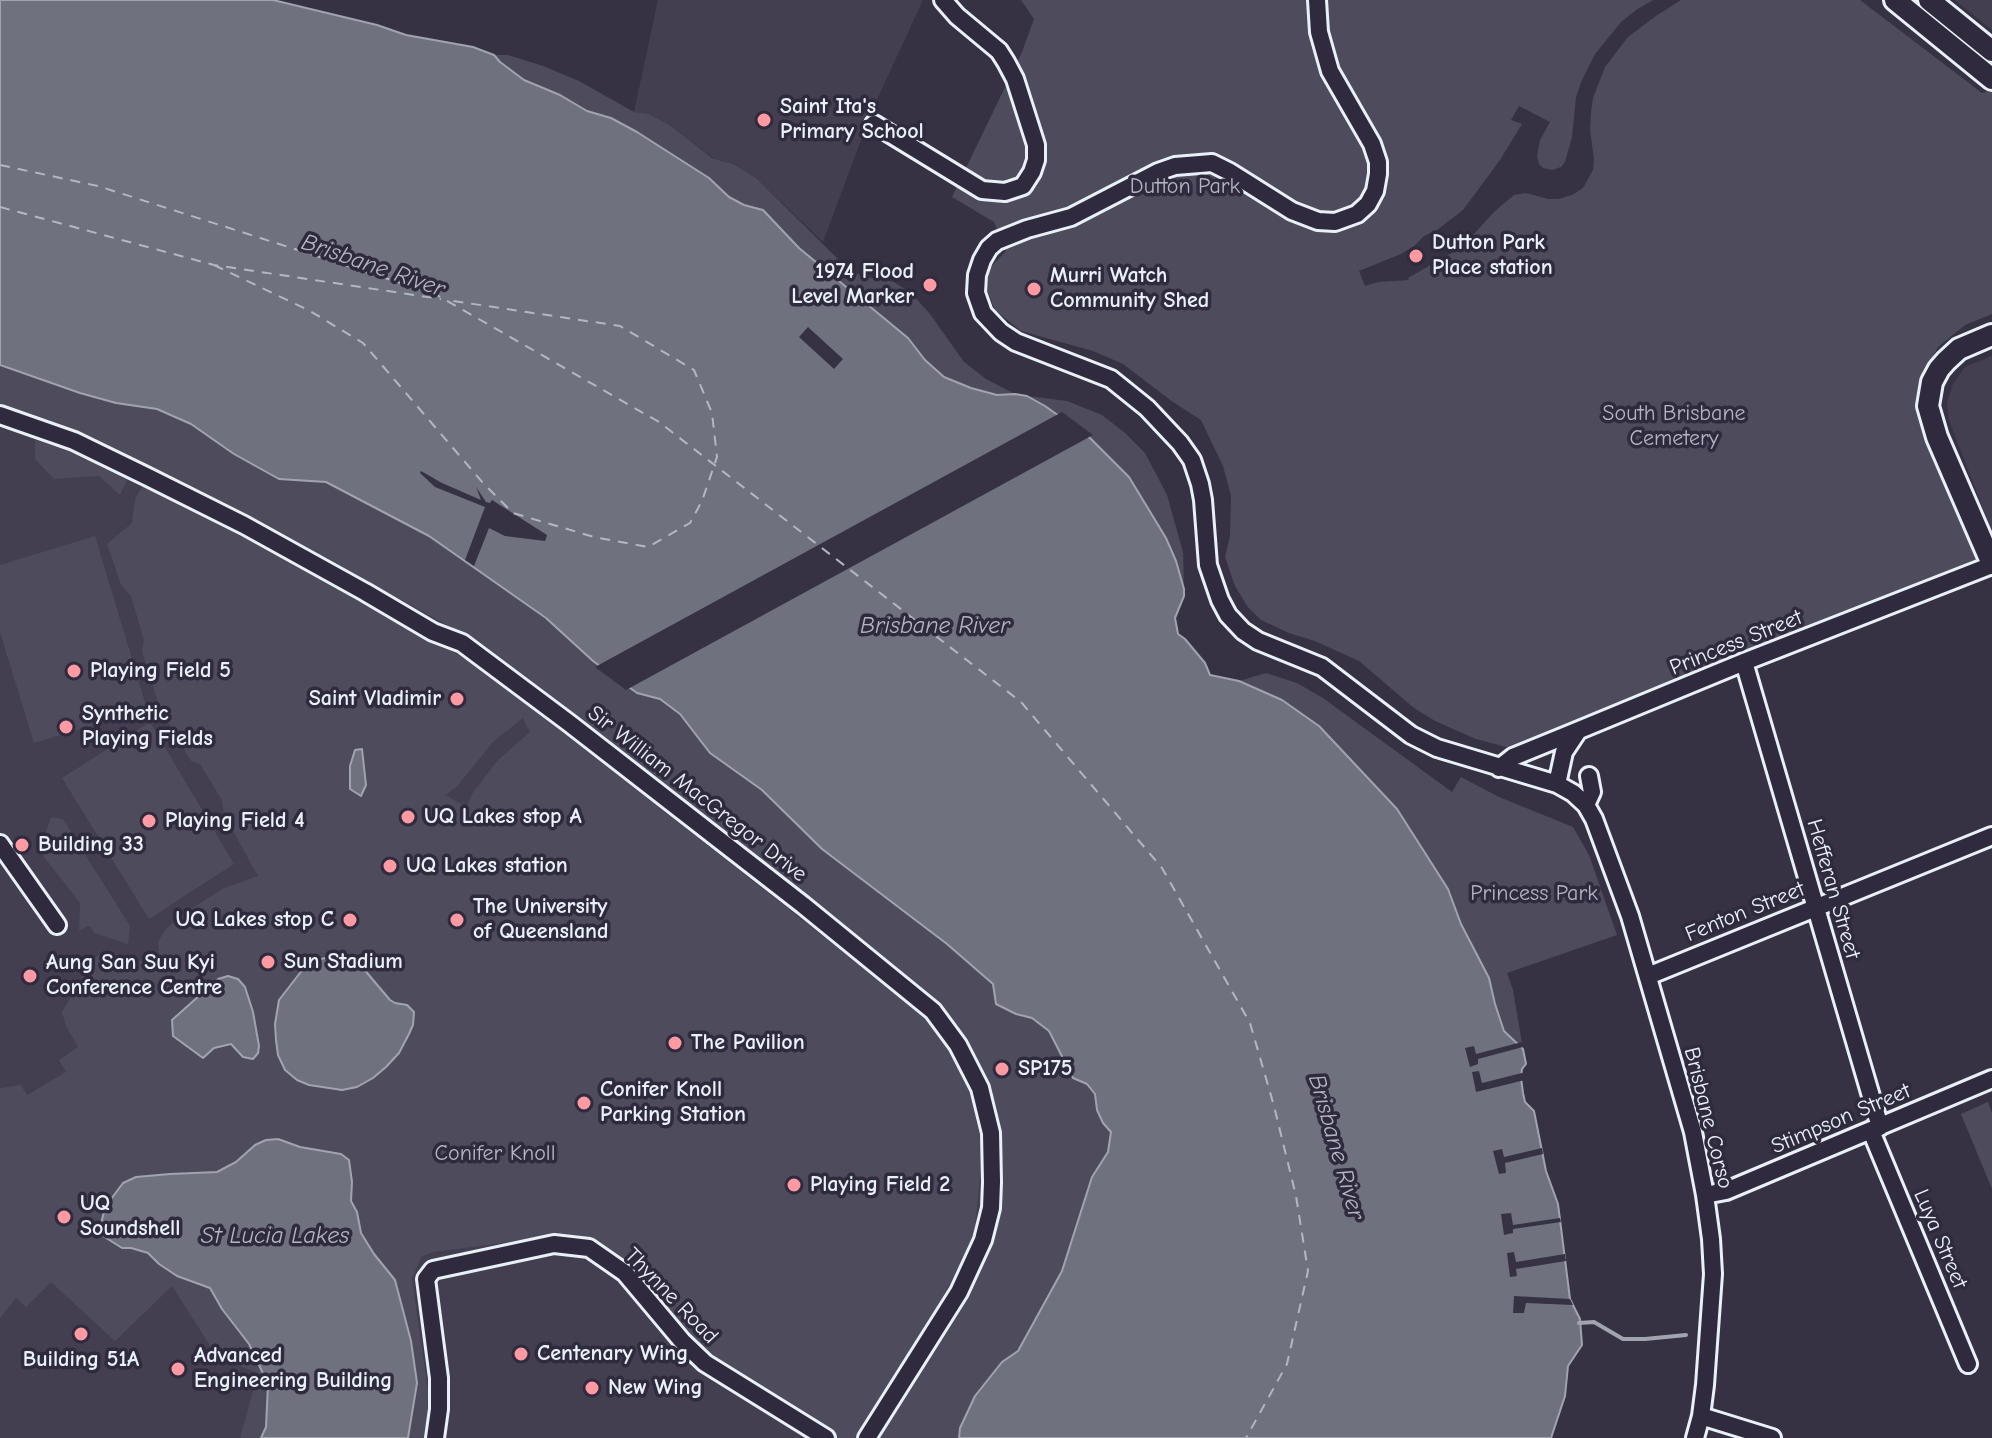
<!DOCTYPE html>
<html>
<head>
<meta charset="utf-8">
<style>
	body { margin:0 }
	canvas { display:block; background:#363244 }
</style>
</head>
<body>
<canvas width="1992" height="1438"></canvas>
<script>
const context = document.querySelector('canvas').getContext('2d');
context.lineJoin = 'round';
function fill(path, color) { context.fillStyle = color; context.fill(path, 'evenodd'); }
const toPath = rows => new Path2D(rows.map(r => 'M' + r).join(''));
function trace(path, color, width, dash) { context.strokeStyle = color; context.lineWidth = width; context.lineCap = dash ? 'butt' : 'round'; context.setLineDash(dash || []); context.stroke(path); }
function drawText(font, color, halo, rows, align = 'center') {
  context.font = font + ' "Comic Neue",sans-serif'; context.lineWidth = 7; context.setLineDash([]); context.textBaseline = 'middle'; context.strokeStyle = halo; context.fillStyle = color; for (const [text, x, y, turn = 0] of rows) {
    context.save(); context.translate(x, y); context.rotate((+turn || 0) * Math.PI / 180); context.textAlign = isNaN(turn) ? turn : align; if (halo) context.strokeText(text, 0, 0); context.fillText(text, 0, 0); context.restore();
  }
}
fill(toPath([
	[658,0,923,0,873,108,823,242,756,178,733,164,713,158,671,126,634,112],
	[1955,0,1992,0,1992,30],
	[1992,356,1992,532,1949,420,1947,402,1953,384,1965,367],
	[0,365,429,536,474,566,1032,1018,959,1438,0,1438]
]), '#433f51');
fill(toPath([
	[1021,0,1653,0,1636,10,1621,22,1595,54,1582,80,1576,97,1572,137,1565,162,1561,167,1552,170,1543,168,1539,164,1537,156,1540,140,1550,122,1519,106,1511,120,1522,124,1500,160,1463,210,1437,230,1424,236,1414,246,1401,254,1359,271,1365,286,1378,282,1409,280,1408,278,1462,247,1495,211,1514,195,1526,193,1548,199,1558,199,1572,195,1583,188,1593,170,1594,159,1590,130,1591,112,1593,98,1605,67,1628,37,1656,16,1681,0,1860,0,1982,93,1992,90,1992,314,1965,325,1938,347,1919,382,1917,402,1920,415,1980,558,1510,748,1476,739,1435,721,1414,708,1359,661,1315,641,1289,633,1261,620,1248,607,1235,586,1225,557,1230,536,1231,496,1223,466,1201,420,1173,402,1123,364,1093,351,1021,331,995,310,987,290,989,269,1006,251,994,222,952,197,1022,52,1034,19],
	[494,55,508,55,543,66,579,81,634,112,648,114,671,126,712,158,733,164,756,178,839,260,861,276,894,282,912,294,930,314,964,362,986,379,1015,394,997,395,971,388,944,377,925,360,908,338,799,248,763,210,744,205,729,196,709,178,637,132,611,118,587,111,560,95,524,80,500,62],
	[0,365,80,393,116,403,157,409,191,424,234,454,279,478,326,482,429,536,546,618,593,661,637,693,660,699,680,714,710,753,762,790,822,849,947,944,993,984,996,1004,1016,1014,1032,1018,1049,1031,1073,1078,1087,1084,1095,1094,1097,1110,1111,1132,1108,1152,1092,1177,1062,1271,1039,1314,1046,1438,880,1438,963,1295,989,1242,1000,1198,1001,1142,985,1086,963,1043,476,641,407,603,111,450,54,424,0,406],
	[1027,396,1067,401,1102,415,1125,433,1145,453,1167,495,1183,552,1184,589,1176,561,1166,538,1129,477,1090,438,1045,406],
	[35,440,74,453,128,478,120,495,99,476,54,479,35,459],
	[143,485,270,548,483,669,931,1021,974,1093,982,1157,974,1238,939,1304,855,1438,834,1438,706,1357,594,1243,542,1238,433,1252,421,1257,412,1279,428,1391,427,1418,424,1438,240,1438,258,1373,218,1358,172,1286,115,1341,51,1282,26,1307,16,1298,0,1318,0,1088,21,1085,27,1095,66,1072,59,1060,78,1047,66,1026,62,1012,93,959,104,951,160,966,158,942,165,930,183,914,224,888,258,876,224,815,222,800,200,764,191,761,160,709,142,651,144,640,131,596,121,585,107,544,132,523,135,499],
	[523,718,530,732,498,760,474,791,466,807,446,795,458,785,493,742],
	[95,536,147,709,34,743,0,632,0,565],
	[1266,673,1297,683,1323,698,1452,792,1461,777,1499,797,1573,827,1589,855,1617,935,1507,973,1513,990,1523,1049,1504,1031,1495,1004,1489,978,1461,924,1448,889,1397,809,1366,777,1257,689,1239,681],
	[150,722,234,864,149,919,62,778],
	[51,817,63,819,130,926,128,944,94,933,92,928,89,926,79,930,80,903,41,853,41,848],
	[1988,1102,1992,1113,1992,1189,1961,1114]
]), '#4d4b5c');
const water = toPath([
	[0,0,273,0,377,25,406,35,473,47,494,55,500,62,524,80,560,95,587,111,611,118,637,132,709,178,729,197,744,205,763,210,799,248,908,338,925,360,944,377,971,388,997,395,1015,394,1027,396,1045,406,1090,438,1129,477,1166,538,1176,561,1184,589,1184,596,1175,618,1178,634,1185,639,1205,663,1210,675,1239,681,1282,700,1319,726,1397,809,1448,889,1461,924,1489,978,1495,1004,1504,1031,1523,1049,1526,1064,1522,1069,1521,1078,1523,1093,1525,1102,1534,1111,1546,1171,1558,1204,1570,1299,1580,1319,1582,1345,1568,1366,1565,1396,1551,1438,959,1438,960,1428,975,1396,1002,1362,1018,1351,1062,1271,1092,1177,1108,1152,1111,1132,1103,1123,1097,1110,1095,1094,1087,1084,1073,1078,1049,1031,1032,1018,1016,1014,996,1004,993,984,947,944,822,849,762,790,710,753,680,714,660,699,637,693,593,661,546,618,429,536,326,482,279,479,234,454,191,424,157,409,116,403,80,393,0,365,0,0],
	[362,749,366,785,361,796,350,789,350,766,355,750,362,749],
	[328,957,340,957,357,961,390,1000,395,1003,407,1005,414,1012,413,1025,409,1034,399,1053,386,1067,373,1078,357,1087,342,1090,309,1085,297,1080,285,1070,278,1055,276,1040,275,1024,279,1000,303,969,312,962,328,957],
	[228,976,238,979,245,987,253,1012,259,1046,258,1053,253,1059,243,1057,231,1044,214,1048,203,1058,173,1036,172,1020,218,979,228,976],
	[278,1139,300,1147,341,1154,349,1160,352,1182,351,1201,357,1212,361,1233,374,1254,395,1280,411,1341,417,1383,408,1438,261,1438,266,1427,268,1384,249,1344,222,1309,210,1288,177,1276,159,1264,148,1253,131,1248,122,1248,103,1236,101,1224,105,1207,123,1183,136,1177,170,1174,217,1172,236,1162,255,1145,266,1140,278,1139]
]);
fill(water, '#70717f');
trace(water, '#a0a4af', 2);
fill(toPath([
	[808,327,843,359,834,369,799,337],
	[1062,412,1093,435,626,690,595,667],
	[421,471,442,483,481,500,476,487,486,502,490,503,492,500,547,535,545,541,505,536,489,528,474,566,465,560,485,507,435,487,420,473],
	[1522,1042,1523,1047,1478,1059,1478,1064,1470,1067,1465,1048,1474,1046,1476,1054],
	[1479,1071,1482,1083,1526,1072,1525,1080,1476,1092,1472,1072],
	[1542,1148,1543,1154,1505,1163,1506,1173,1499,1174,1493,1151,1502,1149,1504,1157],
	[1511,1213,1513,1225,1560,1218,1561,1222,1513,1229,1513,1233,1504,1235,1501,1214],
	[1514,1252,1516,1262,1565,1254,1566,1261,1516,1269,1517,1276,1510,1277,1507,1253],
	[1514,1296,1570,1299,1573,1305,1526,1303,1524,1313,1513,1313]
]), '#363244');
trace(toPath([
	[1579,1323,1594,1322,1623,1339,1645,1339,1686,1335]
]), '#a0a4af', 4);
trace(toPath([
	[0,165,98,186,435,294,659,422,1021,702,1162,868,1250,1023,1274,1106,1296,1196,1308,1271,1287,1364,1246,1438],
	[0,207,214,265,441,299],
	[214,265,310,311,363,343,483,483,513,513,594,537,648,547,690,523,702,501,717,457,712,413,694,370,620,326,447,300]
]), '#b2b7c2', 2, [10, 8]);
const minor = toPath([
	[1317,0,1319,32,1330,71,1372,144,1378,162,1378,174,1375,191,1368,204,1357,214,1335,222,1318,221,1292,211,1230,172,1212,163,1175,166,1158,172,1071,217,1027,229,997,241,989,248,982,260,977,275,976,293,983,313,1001,332,1016,342,1111,379,1147,408,1180,443,1192,460,1200,484,1203,500,1208,565,1220,600,1228,615,1243,631,1258,641,1322,667,1411,735,1437,748,1557,784,1573,793,1586,805,1594,819,1630,916,1693,1132,1705,1195,1711,1239,1713,1274,1705,1385,1701,1416,1695,1438],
	[874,124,982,190,1005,192,1023,186,1032,172,1036,160,1036,145,1015,79,1006,62,999,51,957,16,943,0],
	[0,415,74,441,146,476,244,525,365,592,433,632,462,643,569,723,803,905,933,1011,958,1045,980,1088,991,1133,992,1182,991,1208,983,1240,959,1292,867,1438],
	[1744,662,1880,1127],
	[1499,768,1513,757,1567,735,1744,662,1992,565],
	[1557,784,1564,752,1578,731],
	[1586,805,1592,792,1589,776],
	[0,844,57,925],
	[1648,976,1992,836],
	[1871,1131,1968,1364],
	[1705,1195,1726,1191,1992,1079],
	[1701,1416,1772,1438],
	[435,1438,439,1409,439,1378,426,1279,433,1270,554,1244,589,1248,625,1273,682,1341,705,1363,826,1438]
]);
const major = toPath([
	[1895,0,1992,79],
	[1929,0,1992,51],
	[1992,335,1959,349,1946,361,1939,369,1932,382,1928,406,1937,437,1992,564]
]);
trace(minor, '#e8f1f8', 22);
trace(major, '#e8f1f8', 26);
trace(minor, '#2f2a3d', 16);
trace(major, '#2f2a3d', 20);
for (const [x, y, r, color] of [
	[764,120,8,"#ff9aa2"],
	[1416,256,8,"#ff9aa2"],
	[930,285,8,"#ff9aa2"],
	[1034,289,8,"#ff9aa2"],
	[74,671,8,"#ff9aa2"],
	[457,699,8,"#ff9aa2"],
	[66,727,8,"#ff9aa2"],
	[408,817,8,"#ff9aa2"],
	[149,821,8,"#ff9aa2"],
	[22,845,8,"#ff9aa2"],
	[390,866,8,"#ff9aa2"],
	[350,920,8,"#ff9aa2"],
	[457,920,8,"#ff9aa2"],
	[268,962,8,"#ff9aa2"],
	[30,976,8,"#ff9aa2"],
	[675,1043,8,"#ff9aa2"],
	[1002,1069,8,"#ff9aa2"],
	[584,1103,8,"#ff9aa2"],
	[794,1185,8,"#ff9aa2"],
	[64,1217,8,"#ff9aa2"],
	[81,1334,8,"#ff9aa2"],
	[521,1354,8,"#ff9aa2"],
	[178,1369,8,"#ff9aa2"],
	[592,1388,8,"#ff9aa2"]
]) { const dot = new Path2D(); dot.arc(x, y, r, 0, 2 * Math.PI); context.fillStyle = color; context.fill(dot); trace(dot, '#2f2a3d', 3); }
drawText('bold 22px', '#e8f1f8', '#2f2a3d', [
	["Saint Ita's",780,107],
	["Primary School",780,132],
	["Dutton Park",1432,243],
	["Place station",1432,268],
	["1974 Flood",914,272,"right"],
	["Level Marker",914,297,"right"],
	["Murri Watch",1050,276],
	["Community Shed",1050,301],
	["Playing Field 5",90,671],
	["Saint Vladimir",441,699,"right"],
	["Synthetic",82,714],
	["Playing Fields",82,739],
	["UQ Lakes stop A",424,817],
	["Playing Field 4",165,821],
	["Building 33",38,845],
	["UQ Lakes station",406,866],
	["The University",473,907],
	["of Queensland",473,932],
	["UQ Lakes stop C",334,920,"right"],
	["Sun Stadium",284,962],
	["Aung San Suu Kyi",46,963],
	["Conference Centre",46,988],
	["The Pavilion",691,1043],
	["SP175",1018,1069],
	["Conifer Knoll",600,1090],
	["Parking Station",600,1115],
	["Playing Field 2",810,1185],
	["UQ",80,1204],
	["Soundshell",80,1229],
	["Centenary Wing",537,1354],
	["Advanced",194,1356],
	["Engineering Building",194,1381],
	["Building 51A",81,1360,"center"],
	["New Wing",608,1388]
], 'left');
drawText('22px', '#b2b7c1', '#2f2a3d', [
	["Dutton Park",1185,187],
	["South Brisbane",1674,414],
	["Cemetery",1674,439],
	["Princess Park",1534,894],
	["Conifer Knoll",495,1154]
]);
drawText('22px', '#e8f1f8', '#2f2a3d', [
	["Princess Street",1736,643,-22],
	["Sir William MacGregor Drive",697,794,38],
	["Hefferan Street",1833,889,74],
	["Fenton Street",1745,912,-22],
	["Brisbane Corso",1708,1118,76],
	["Stimpson Street",1841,1119,-23],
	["Luya Street",1940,1239,67],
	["Thynne Road",671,1296,46]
]);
drawText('italic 24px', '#b2b7c2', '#2f2a3d', [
	["Brisbane River",373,266,19],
	["Brisbane River",935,626],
	["Brisbane River",1336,1147,74],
	["St Lucia Lakes",275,1236]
]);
</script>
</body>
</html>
